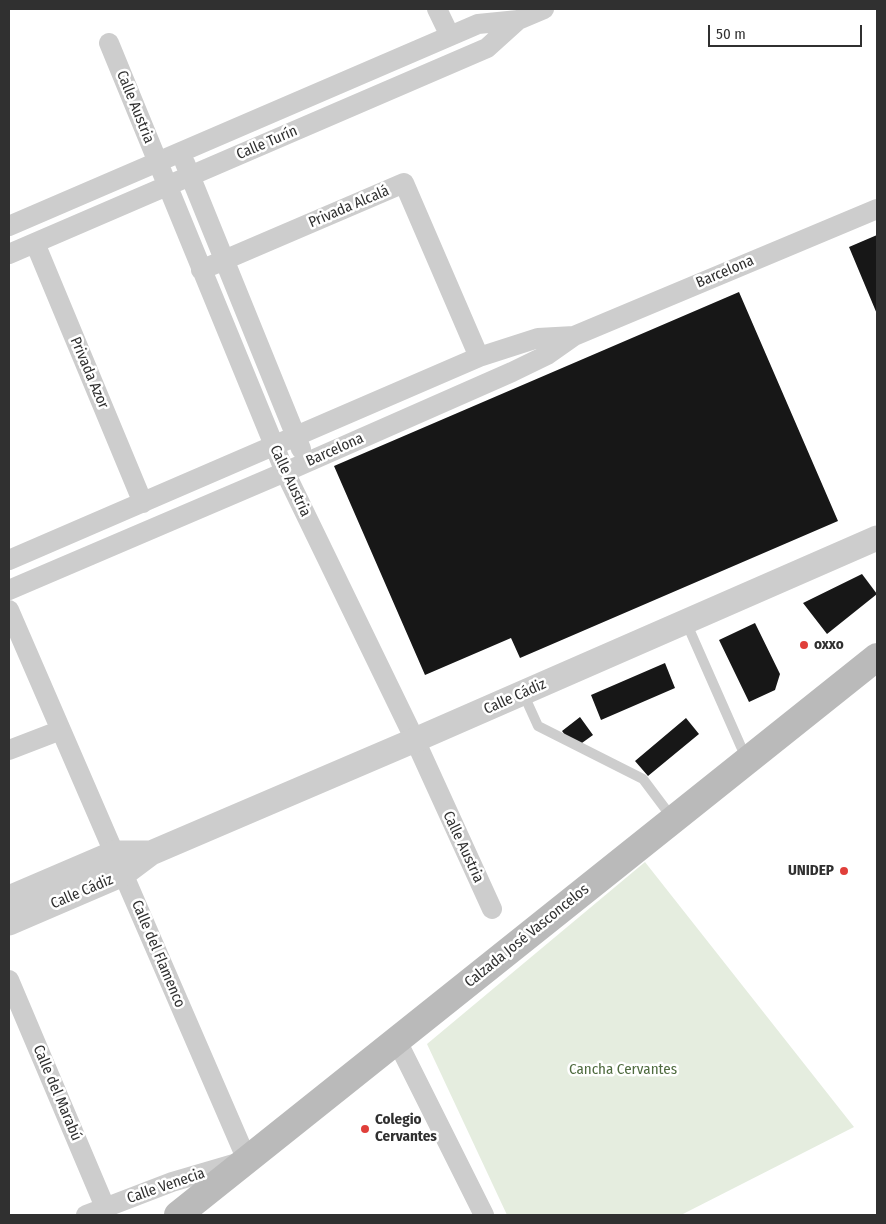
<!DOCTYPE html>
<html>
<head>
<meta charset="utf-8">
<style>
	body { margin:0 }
	#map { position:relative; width:886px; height:1224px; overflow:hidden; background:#fff; font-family:"Fira Sans Condensed",sans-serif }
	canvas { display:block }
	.frame { position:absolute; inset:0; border:10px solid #303030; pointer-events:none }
	.scale { position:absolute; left:708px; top:25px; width:154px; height:22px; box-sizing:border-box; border:2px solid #303030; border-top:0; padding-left:6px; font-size:15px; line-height:18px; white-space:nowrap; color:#303030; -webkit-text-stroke:4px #fff; paint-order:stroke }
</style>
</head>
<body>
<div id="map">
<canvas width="886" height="1224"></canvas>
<div class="frame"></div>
<div class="scale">50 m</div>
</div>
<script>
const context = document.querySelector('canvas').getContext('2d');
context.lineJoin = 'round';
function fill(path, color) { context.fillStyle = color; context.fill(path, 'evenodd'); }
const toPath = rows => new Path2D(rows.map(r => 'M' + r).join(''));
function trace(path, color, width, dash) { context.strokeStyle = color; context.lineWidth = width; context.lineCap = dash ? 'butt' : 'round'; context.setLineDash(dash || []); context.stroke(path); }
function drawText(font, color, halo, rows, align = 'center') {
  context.font = font + ' "Fira Sans Condensed",sans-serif'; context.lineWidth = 5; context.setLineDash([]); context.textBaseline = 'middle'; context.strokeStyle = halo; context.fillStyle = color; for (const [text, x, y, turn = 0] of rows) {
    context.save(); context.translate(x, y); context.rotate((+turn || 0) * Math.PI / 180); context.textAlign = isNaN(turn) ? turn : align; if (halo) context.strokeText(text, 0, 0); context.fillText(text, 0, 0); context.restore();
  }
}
fill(toPath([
	[645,862,854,1127,681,1215,507,1215,427,1044]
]), '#e5eddf');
fill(toPath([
	[877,235,877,314,849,247],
	[739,292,838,521,520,658,511,638,425,675,334,466],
	[862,574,877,594,827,634,803,603],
	[755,623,780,674,775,690,749,702,719,640],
	[665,663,675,688,601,720,591,695],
	[580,717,593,735,575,748,562,731],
	[686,718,699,734,648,776,635,761]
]), '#171717');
trace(toPath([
	[686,622,746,758],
	[523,693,538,726,643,779,673,819]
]), '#cdcdcd', 10);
trace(toPath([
	[437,9,450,36],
	[109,43,285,472,415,740,492,909],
	[185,163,301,449],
	[9,226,478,24,518,20,544,9],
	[35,243,143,503],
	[9,254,487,48,518,20],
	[201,270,404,183,479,357],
	[9,560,479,357,538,338,574,336],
	[9,590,285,472,512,372,547,355,574,336,877,209],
	[9,610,247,1160,172,1182,86,1215],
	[9,750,61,730],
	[9,980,105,1207],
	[397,1041,484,1215]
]), '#cdcdcd', 20);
trace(toPath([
	[9,898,114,853,151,853],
	[9,923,123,874,151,853,415,740,877,538]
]), '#cdcdcd', 25);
trace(toPath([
	[178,1215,877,657]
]), '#bababa', 28);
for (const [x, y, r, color] of [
	[804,645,5,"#e03f3a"],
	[844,871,5,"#e03f3a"],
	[365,1129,5,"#e03f3a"]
]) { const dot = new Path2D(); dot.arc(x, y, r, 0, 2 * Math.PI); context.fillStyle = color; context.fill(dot); trace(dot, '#fff', 2); }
drawText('15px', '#303030', '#fff', [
	["Calle Austria",135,107,68],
	["Calle Turín",267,143,-23],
	["Privada Alcalá",349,207,-23],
	["Barcelona",725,272,-23],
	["Privada Azor",89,373,67],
	["Barcelona",335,450,-24],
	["Calle Austria",290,481,65],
	["Calle Cádiz",515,697,-24],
	["Calle Austria",463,847,65],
	["Calle Cádiz",82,892,-23],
	["Calzada José Vasconcelos",527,936,-39],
	["Calle del Flamenco",158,954,67],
	["Calle del Marabú",57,1093,67],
	["Calle Venecia",166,1186,-19]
]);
drawText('bold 15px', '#303030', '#fff', [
	["oxxo",814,645],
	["UNIDEP",834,871,"right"],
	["Colegio",375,1120],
	["Cervantes",375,1137]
], 'left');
drawText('15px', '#4f6b3f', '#fff', [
	["Cancha Cervantes",623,1070]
]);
</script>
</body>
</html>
